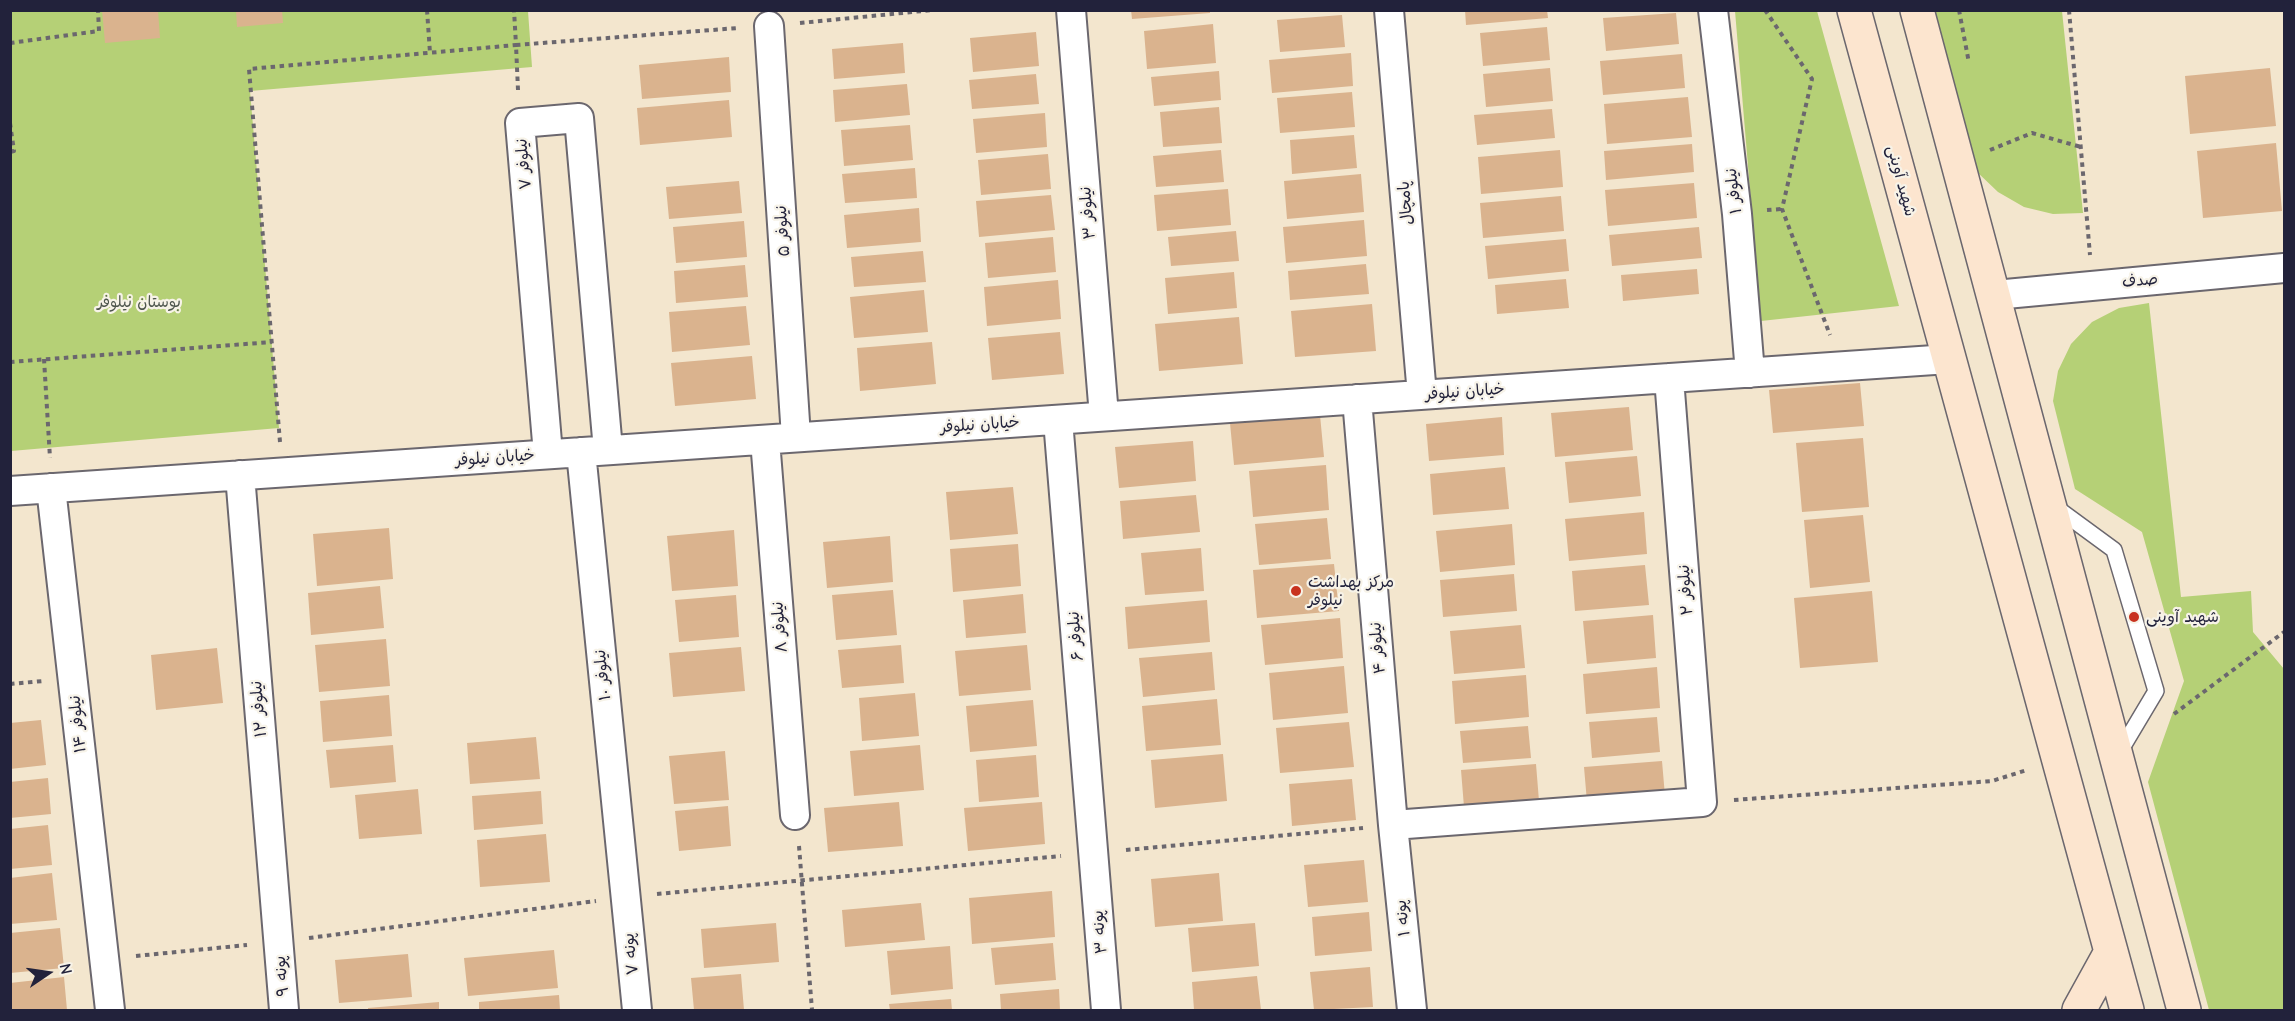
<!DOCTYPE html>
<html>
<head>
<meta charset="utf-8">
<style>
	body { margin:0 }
	#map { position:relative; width:2295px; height:1021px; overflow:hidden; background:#f3e6ce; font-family:"Comic Neue",sans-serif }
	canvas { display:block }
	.frame { position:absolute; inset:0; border:12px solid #22223b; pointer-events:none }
	.north { position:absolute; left:18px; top:943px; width:60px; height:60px; -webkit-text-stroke:4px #f7f3e8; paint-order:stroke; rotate:77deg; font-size:16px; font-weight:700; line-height:24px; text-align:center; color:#22223b }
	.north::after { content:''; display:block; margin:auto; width:21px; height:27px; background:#22223b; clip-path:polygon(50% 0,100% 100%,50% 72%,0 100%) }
</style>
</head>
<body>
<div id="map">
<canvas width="2295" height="1021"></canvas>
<div class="frame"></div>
<div class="north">N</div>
</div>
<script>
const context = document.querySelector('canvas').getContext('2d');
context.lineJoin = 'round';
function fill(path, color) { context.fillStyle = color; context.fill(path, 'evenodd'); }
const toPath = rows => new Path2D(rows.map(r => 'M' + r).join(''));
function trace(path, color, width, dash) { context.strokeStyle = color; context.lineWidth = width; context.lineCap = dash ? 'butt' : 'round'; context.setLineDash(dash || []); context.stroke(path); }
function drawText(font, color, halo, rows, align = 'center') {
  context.font = font + ' "Comic Neue","Playpen Sans Arabic",sans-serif'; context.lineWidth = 4.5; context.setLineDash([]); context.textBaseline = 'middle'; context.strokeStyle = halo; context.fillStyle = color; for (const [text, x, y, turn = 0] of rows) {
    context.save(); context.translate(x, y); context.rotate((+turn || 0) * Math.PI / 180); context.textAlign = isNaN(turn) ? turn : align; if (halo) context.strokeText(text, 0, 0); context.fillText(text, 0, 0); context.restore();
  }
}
fill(toPath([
	[11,11,528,11,532,67,250,91,279,428,11,451],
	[1735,11,1817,11,1899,306,1761,321],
	[1934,11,2062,11,2083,213,2053,214,2024,207,1998,192,1976,171],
	[2149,303,2181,597,2251,591,2253,632,2284,669,2284,1010,2209,1010,2148,782,2184,681,2142,532,2075,489,2053,401,2058,371,2071,344,2092,322,2119,308]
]), '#b5d076');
fill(toPath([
	[102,10,158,10,160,38,105,43],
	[236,10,282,10,283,23,237,27],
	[1131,10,1210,10,1210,13,1132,19],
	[1465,10,1547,10,1548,18,1466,25],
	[1676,13,1679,44,1606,51,1603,18],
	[1342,15,1345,47,1280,52,1277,20],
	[1213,24,1216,63,1147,69,1144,31],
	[1547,27,1550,60,1483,66,1480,33],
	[1036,32,1039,66,973,72,970,38],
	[903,43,905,73,834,79,832,49],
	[1351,53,1353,86,1272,93,1269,60],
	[1682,54,1685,88,1603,95,1600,61],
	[729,57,731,92,642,99,639,65],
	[1550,68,1553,101,1486,107,1483,74],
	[2270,68,2276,126,2190,134,2185,76],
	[1219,71,1221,100,1154,106,1151,77],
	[1036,74,1039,104,972,109,969,80],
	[907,84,910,115,835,122,833,90],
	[1352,92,1355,127,1280,133,1277,98],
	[1688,97,1692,137,1607,144,1604,104],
	[729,100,732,137,640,145,637,108],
	[1219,107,1222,143,1163,147,1160,112],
	[1552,109,1555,138,1477,145,1474,115],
	[1045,113,1047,147,976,153,973,119],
	[910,125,913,160,844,166,841,130],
	[1354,135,1357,168,1292,174,1290,140],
	[2276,143,2282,211,2203,218,2197,151],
	[1692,144,1694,172,1606,180,1604,151],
	[1221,150,1224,182,1156,187,1153,156],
	[1560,150,1563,187,1481,194,1478,157],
	[1048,154,1051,189,981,195,978,160],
	[915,168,917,198,845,203,842,174],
	[1361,174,1364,212,1287,219,1284,181],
	[739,181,742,213,669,219,666,187],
	[1694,183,1697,218,1608,226,1605,190],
	[1228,189,1231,225,1157,231,1154,195],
	[1051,195,1055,230,979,237,976,201],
	[1561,196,1564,231,1483,238,1480,203],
	[919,208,921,242,847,248,844,215],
	[1364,220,1367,256,1286,263,1283,227],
	[744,221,747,257,676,263,673,227],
	[1699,227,1702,258,1612,266,1609,235],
	[1236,231,1239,261,1171,266,1168,237],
	[1053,237,1056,272,988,278,985,243],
	[1566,239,1569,271,1488,279,1485,246],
	[923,251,926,282,854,287,851,257],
	[1366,264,1369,294,1290,300,1288,271],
	[745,265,748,297,676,303,674,271],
	[1697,269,1699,294,1623,301,1621,275],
	[1234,272,1237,308,1168,314,1165,278],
	[1566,279,1569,308,1497,314,1495,285],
	[1058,280,1061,319,987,326,984,287],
	[924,290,928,332,854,338,850,297],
	[1372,304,1376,351,1295,357,1291,311],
	[746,306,750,345,672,352,669,312],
	[1239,317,1243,364,1159,371,1155,324],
	[1060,332,1064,374,992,380,988,338],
	[932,342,936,384,860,391,857,348],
	[752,356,756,399,675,406,671,363],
	[1860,383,1864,426,1773,433,1769,390],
	[1629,407,1633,450,1555,457,1551,413],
	[1320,415,1324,457,1234,465,1230,423],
	[1502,417,1504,455,1429,461,1426,424],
	[1863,438,1869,507,1802,512,1796,443],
	[1193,441,1196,481,1119,488,1115,447],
	[1637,456,1641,496,1569,503,1565,462],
	[1326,465,1329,510,1253,517,1249,471],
	[1505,467,1509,509,1433,515,1430,474],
	[1013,487,1018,534,950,540,946,492],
	[1196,495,1200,532,1123,539,1120,501],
	[1644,512,1647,554,1569,561,1565,519],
	[1863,515,1870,582,1810,588,1804,520],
	[1327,518,1331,559,1259,565,1255,524],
	[1512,524,1515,565,1440,572,1436,531],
	[389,528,393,579,317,586,313,534],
	[734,530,738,586,672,591,667,536],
	[890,536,893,582,827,588,823,542],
	[1018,544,1021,586,953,592,950,549],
	[1201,548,1204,591,1145,595,1141,553],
	[1334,564,1339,611,1257,618,1253,570],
	[1645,565,1649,605,1575,611,1572,571],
	[1514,574,1517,611,1443,617,1440,580],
	[380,586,384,628,311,635,308,593],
	[893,590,897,635,836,640,832,595],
	[1872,591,1878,662,1800,668,1794,598],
	[1023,594,1026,633,966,638,963,600],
	[736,595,739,637,679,642,675,600],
	[1207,600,1210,642,1128,649,1125,607],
	[1653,615,1656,658,1587,664,1583,621],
	[1340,618,1343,658,1265,665,1261,625],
	[1521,625,1525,668,1454,674,1450,631],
	[386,639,390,686,319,692,315,645],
	[901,645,904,683,842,688,838,650],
	[1027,645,1031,690,959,696,955,651],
	[741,647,745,691,673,697,669,653],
	[217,648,223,703,156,710,151,655],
	[1212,652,1215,690,1143,697,1139,658],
	[1344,666,1348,713,1273,720,1269,673],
	[1657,667,1660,708,1586,714,1583,674],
	[1526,675,1529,717,1455,724,1452,681],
	[915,693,919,736,862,741,859,698],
	[389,695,392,736,323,742,320,701],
	[1217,699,1221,745,1146,751,1142,706],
	[1033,700,1037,746,970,752,966,706],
	[1657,717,1660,752,1592,758,1589,722],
	[41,720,46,765,10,769,10,723],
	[1349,722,1354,767,1280,773,1276,728],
	[1528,726,1531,758,1463,763,1460,731],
	[536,737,540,779,470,784,467,743],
	[393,745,396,782,330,788,326,750],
	[920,745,924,790,854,796,850,751],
	[725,751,729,800,674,804,669,756],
	[1223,754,1227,801,1155,808,1151,760],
	[1036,755,1039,797,979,802,976,760],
	[1662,761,1665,796,1587,802,1584,767],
	[1536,764,1539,801,1464,807,1461,770],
	[48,778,51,814,10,818,10,782],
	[1352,779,1356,820,1292,826,1289,784],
	[418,789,422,834,359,839,355,795],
	[541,791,543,824,474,830,472,796],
	[899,802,903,846,828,852,824,808],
	[1042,802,1045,844,968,851,964,808],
	[728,806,731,846,679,851,675,811],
	[48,825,52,865,10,869,10,829],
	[546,834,550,882,480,887,477,840],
	[1364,860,1368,902,1308,907,1304,865],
	[52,873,57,920,10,924,10,878],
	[1219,873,1223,921,1155,927,1151,879],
	[1052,891,1055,937,972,944,969,898],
	[921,903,925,940,845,947,842,910],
	[1369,912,1372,951,1315,956,1312,917],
	[776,923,779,962,704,968,701,929],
	[1255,923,1259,966,1192,972,1188,928],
	[60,928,64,968,10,973,10,933],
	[1053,943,1056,980,995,985,991,948],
	[950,946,953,989,891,995,887,951],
	[554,950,558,988,468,996,464,958],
	[408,954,412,997,339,1003,335,960],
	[1370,967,1373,1007,1314,1010,1310,972],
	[741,974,744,1010,694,1010,691,978],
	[1257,976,1261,1010,1194,1010,1192,982],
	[64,977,67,1010,10,1010,10,983],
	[1059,989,1060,1010,1001,1010,1000,994],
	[559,995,560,1010,479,1010,479,1002],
	[951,999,952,1010,890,1010,889,1004],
	[439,1002,439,1010,368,1010,368,1008]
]), '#dab38e');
const lane = toPath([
	[2054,506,2114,550,2156,691,2119,753]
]);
const street = toPath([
	[1071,10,1104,416],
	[1389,10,1422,395],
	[1713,10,1737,214,1750,373],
	[769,26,796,437],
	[1995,295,2284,268],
	[1357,399,1393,825,1412,1010],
	[1058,420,1106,1010],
	[765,440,795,815],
	[581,452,637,1010],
	[548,454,520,123,579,118,608,450],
	[240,475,284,1010],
	[51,488,110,1010],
	[10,491,1949,359],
	[1393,825,1702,802,1669,378]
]);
const secondary = toPath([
	[1854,10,2127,1010],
	[1917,10,2184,1010],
	[2079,1010,2111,952]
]);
trace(lane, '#6b676e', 18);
trace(street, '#6b676e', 32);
trace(secondary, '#6b676e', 36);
trace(toPath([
	[427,10,430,53],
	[1765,10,1812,79,1782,209,1830,335],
	[1959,10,1969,63],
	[2069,10,2090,255],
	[800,23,933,10],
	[10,43,99,31,98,10],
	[518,90,516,45,738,28],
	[10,123,14,151,10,152],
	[1990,150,2032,133,2081,147],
	[1767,210,1782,209],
	[44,359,50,458],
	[10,362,272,342],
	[280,442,249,69,516,45,514,10],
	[10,684,43,681],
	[2174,714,2284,632],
	[1734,800,1992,781,2027,770],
	[799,846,812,1010],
	[1126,850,1363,828],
	[657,894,1061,856],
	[309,938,596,901],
	[136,956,247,945]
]), '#6b676e', 4, [4.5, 4.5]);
trace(lane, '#fff', 15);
trace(street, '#fff', 28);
trace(secondary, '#fce5cf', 33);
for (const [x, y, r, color] of [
	[1296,591,6,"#c8321e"],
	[2134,617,6,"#c8321e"]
]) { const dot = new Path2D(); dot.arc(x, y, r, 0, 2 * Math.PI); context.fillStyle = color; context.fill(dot); trace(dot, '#f7f3e8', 2); }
drawText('16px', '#22223b', '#f7f3e8', [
	["نیلوفر ۷",524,164,-95],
	["شهید آوینی",1901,181,75],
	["نیلوفر ۱",1734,191,-97],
	["پامچال",1406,203,-95],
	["نیلوفر ۳",1088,213,-95],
	["نیلوفر ۵",783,231,-94],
	["صدف",2140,281,-5],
	["خیابان نیلوفر",1465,392,-4],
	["خیابان نیلوفر",980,425,-4],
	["خیابان نیلوفر",495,458,-4],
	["نیلوفر ۲",1686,590,-94],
	["نیلوفر ۸",780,627,-95],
	["نیلوفر ۶",1076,636,-95],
	["نیلوفر ۴",1378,648,-95],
	["نیلوفر ۱۰",603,675,-96],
	["نیلوفر ۱۲",259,709,-95],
	["نیلوفر ۱۴",78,724,-96],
	["پونه ۱",1403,918,-96],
	["پونه ۳",1100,932,-95],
	["پونه ۷",631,954,-96],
	["پونه ۹",282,976,-95]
]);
drawText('16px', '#4e564d', '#f7f3e8', [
	["بوستان نیلوفر",139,302]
]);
drawText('16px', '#22223b', '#f7f3e8', [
	["مرکز بهداشت",1308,582],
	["نیلوفر",1308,600],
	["شهید آوینی",2146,617]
], 'left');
</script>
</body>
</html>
